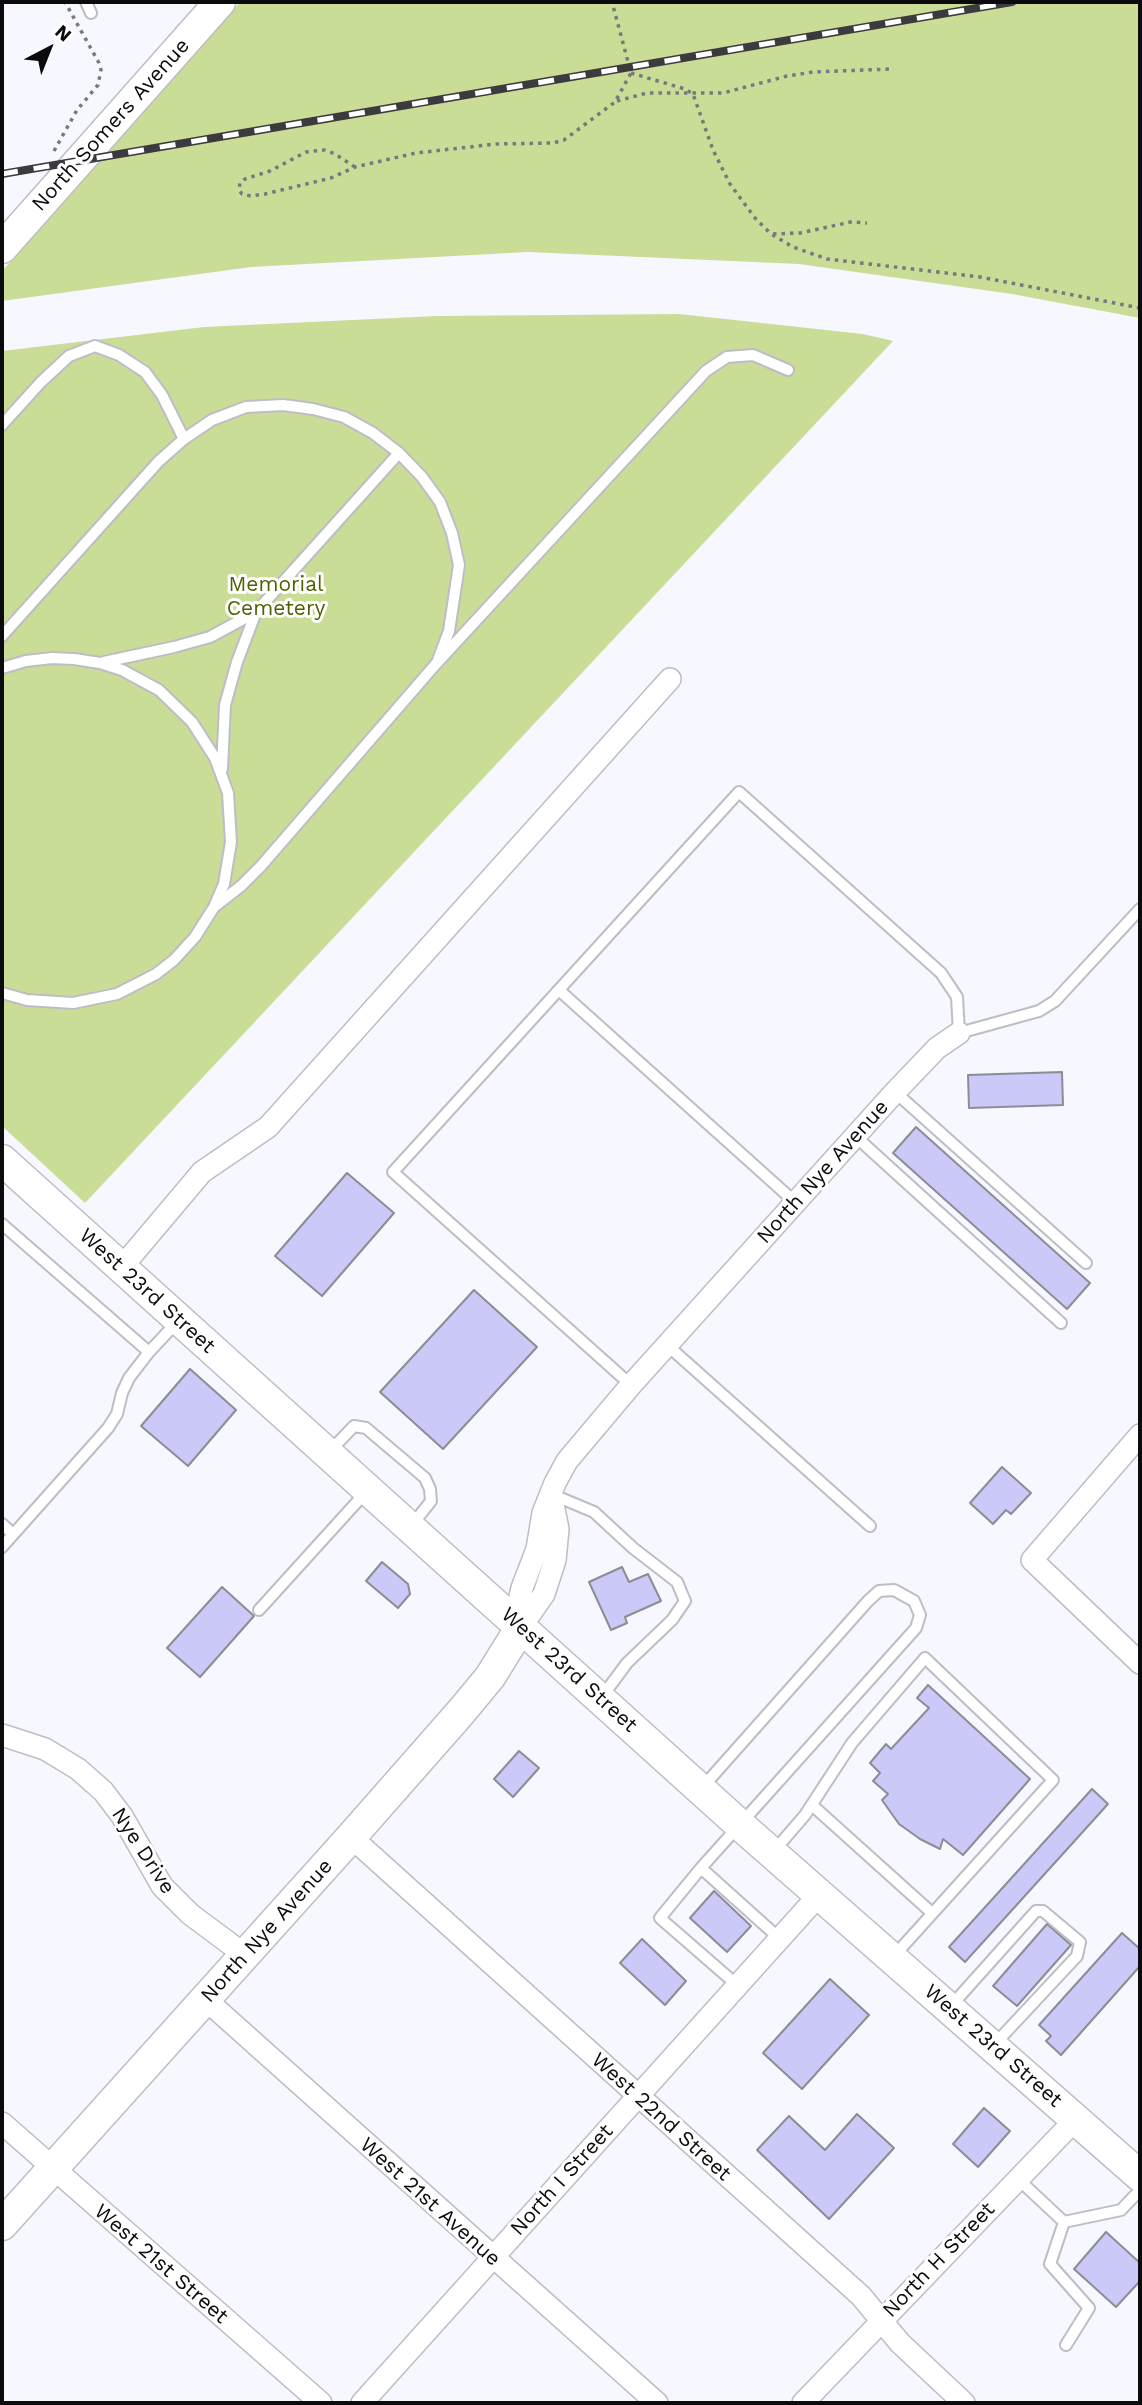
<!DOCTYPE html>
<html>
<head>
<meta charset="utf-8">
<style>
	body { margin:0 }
	#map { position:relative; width:1142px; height:2405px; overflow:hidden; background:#f7f7ff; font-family:"Work Sans",sans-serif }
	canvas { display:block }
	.frame { position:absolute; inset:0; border:4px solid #0b0b0e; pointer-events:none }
	.north { position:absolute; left:14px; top:14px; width:70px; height:70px; -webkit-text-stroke:5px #fff; paint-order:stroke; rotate:42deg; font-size:19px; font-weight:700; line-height:28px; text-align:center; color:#0b0b0e }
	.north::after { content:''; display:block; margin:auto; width:24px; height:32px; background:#0b0b0e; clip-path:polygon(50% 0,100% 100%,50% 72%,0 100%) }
</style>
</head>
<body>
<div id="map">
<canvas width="1142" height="2405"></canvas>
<div class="frame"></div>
<div class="north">N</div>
</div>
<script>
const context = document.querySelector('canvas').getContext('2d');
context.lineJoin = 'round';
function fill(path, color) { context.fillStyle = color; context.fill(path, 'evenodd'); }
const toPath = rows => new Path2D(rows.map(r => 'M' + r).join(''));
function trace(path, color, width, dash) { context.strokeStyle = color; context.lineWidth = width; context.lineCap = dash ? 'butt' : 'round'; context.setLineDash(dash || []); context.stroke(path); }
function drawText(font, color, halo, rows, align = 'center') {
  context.font = font + ' "Work Sans",sans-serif'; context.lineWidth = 6; context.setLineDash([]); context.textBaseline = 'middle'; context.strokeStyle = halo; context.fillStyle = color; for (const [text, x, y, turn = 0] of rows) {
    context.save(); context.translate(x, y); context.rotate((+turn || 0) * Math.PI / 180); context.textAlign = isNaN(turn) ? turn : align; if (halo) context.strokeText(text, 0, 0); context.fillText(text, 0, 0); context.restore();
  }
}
fill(toPath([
	[240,2,1140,2,1140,318,1012,294,799,264,528,252,251,267,2,301,2,271],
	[679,314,863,334,893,341,85,1203,2,1126,2,351,204,327,437,316]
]), '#cadd97');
const building = toPath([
	[1062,1072,1063,1105,969,1108,968,1075,1062,1072],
	[916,1127,1090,1283,1067,1309,893,1153,916,1127],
	[347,1173,394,1213,322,1296,275,1256,347,1173],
	[474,1290,537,1347,443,1449,380,1392,474,1290],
	[190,1369,236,1410,188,1466,141,1426,190,1369],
	[1002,1467,1031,1493,1011,1514,1006,1510,993,1524,970,1503,1002,1467],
	[382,1562,408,1584,410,1594,398,1608,366,1581,382,1562],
	[622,1567,629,1582,648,1574,661,1601,625,1617,627,1623,611,1630,589,1582,622,1567],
	[222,1587,254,1616,200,1677,167,1648,222,1587],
	[928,1685,1030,1779,963,1855,943,1839,940,1849,920,1839,899,1824,882,1800,888,1794,873,1781,880,1773,870,1763,886,1744,891,1749,929,1708,917,1698,928,1685],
	[519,1751,539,1768,513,1797,494,1779,519,1751],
	[1092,1789,1108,1804,965,1962,949,1947,1092,1789],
	[714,1891,751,1926,727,1952,690,1918,714,1891],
	[1047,1924,1071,1945,1017,2006,993,1986,1047,1924],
	[1122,1933,1140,1949,1140,1966,1061,2055,1046,2041,1051,2036,1039,2025,1122,1933],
	[642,1939,686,1981,665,2005,620,1963,642,1939],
	[830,1979,869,2015,802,2089,763,2053,830,1979],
	[984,2108,1010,2131,978,2167,953,2144,984,2108],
	[857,2114,894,2148,829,2219,757,2150,789,2116,825,2150,857,2114],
	[1106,2232,1140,2263,1140,2281,1116,2307,1074,2269,1106,2232]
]);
fill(building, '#cac9f8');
trace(building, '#8c8c94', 2);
const lane = toPath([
	[86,2,91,13],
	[2,425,41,382,69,356,95,346,119,355,145,372,162,395,184,439],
	[2,636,159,461,184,439,212,420,246,407,283,405,313,409,344,417,373,433,399,453,422,477,440,502,452,533,459,565,449,631,438,660],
	[104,662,174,647,210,637,256,612,399,453],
	[2,668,26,661,52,658,74,659,100,663,122,670,159,690,192,722,215,758,228,793,231,842,224,884,214,907,195,937,174,960,156,974,117,994,73,1003,27,1000,2,993],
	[222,769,225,705,237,662,256,612],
	[214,907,241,886,261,866,435,665,706,371,727,357,753,355,788,370],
	[560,991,795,1202],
	[895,1092,1086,1263],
	[855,1136,1061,1323],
	[2,1224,149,1352],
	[667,1345,870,1526],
	[631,1385,393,1172,739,792,941,973,957,997,959,1033,1039,1011,1055,1001,1140,909],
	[330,1451,354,1426,366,1428,425,1478,430,1489,431,1501,412,1525],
	[551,1494,594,1512,633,1548,677,1582,685,1601,672,1620,627,1663,601,1698],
	[2,1524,13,1534],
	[2,1547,108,1428,117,1414,122,1393,129,1378,149,1352,179,1320],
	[259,1610,366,1492],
	[701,1789,868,1601,879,1591,894,1590,914,1601,920,1615,916,1628,701,1868,779,1938],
	[812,1805,932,1913],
	[774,1851,805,1815,852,1743,925,1658,1053,1780,894,1956],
	[701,1868,660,1918,737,1985],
	[951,2006,1036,1911,1043,1911,1080,1942,1077,1956,993,2046],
	[1018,2179,1064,2222,1121,2210,1140,2190],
	[1064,2222,1050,2264,1089,2308,1066,2345]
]);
const street = toPath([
	[121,1268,202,1172,268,1127,670,679],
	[1140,1435,1032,1560,1140,1663],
	[521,1627,519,1601,522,1588,537,1549,543,1513,555,1483,567,1461,631,1385,895,1092,937,1048,959,1033],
	[521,1627,544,1594,555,1560,558,1529,551,1494],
	[2,1735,45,1749,78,1769,103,1791,122,1816,162,1886,190,1914,245,1955],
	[351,1837,861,2296,900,2343,964,2403],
	[205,1999,657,2403],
	[2,2123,321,2403],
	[362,2403,819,1895],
	[803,2403,1076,2119]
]);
const secondary = toPath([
	[2,248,220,2],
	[2,1160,740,1825,1140,2176],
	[2,2225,351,1837,461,1712,490,1677,521,1627]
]);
trace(lane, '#bdbdc5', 14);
trace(street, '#bdbdc5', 24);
trace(secondary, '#bdbdc5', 33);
trace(toPath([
	[631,73,685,89,693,94,713,150,730,184,755,218,771,234,793,247,827,259,980,277,1140,308],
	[617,101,647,93,723,93,787,76,813,72,891,69],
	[54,151,77,110,98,85,101,70,99,63,65,2],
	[355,167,335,154,325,150,314,151,306,152,270,171,245,179,240,183,239,190,242,194,251,196,265,194,331,178,355,167,416,153,496,144,553,143,564,140,615,102,631,73,612,2],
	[773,234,800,233,851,222,867,223]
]), '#78787d', 3.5, [3.5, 5]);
trace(lane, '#fff', 10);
trace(street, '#fff', 21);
trace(secondary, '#fff', 30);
const rail = toPath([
	[2,174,1012,2]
]);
trace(rail, '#3b3b3f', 8);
trace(rail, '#fff', 5, [16]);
drawText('21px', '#0b0b0e', '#fff', [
	["North Somers Avenue",111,125,-48],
	["North Nye Avenue",823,1172,-48],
	["West 23rd Street",147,1291,42],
	["West 23rd Street",569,1670,42],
	["Nye Drive",143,1851,57],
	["North Nye Avenue",267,1931,-48],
	["West 23rd Street",993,2046,41],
	["West 22nd Street",661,2117,42],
	["North I Street",562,2180,-48],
	["West 21st Avenue",430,2202,42],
	["North H Street",939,2260,-46],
	["West 21st Street",161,2264,41]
]);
drawText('21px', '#4f6000', '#fff', [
	["Memorial",276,585],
	["Cemetery",276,609]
]);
</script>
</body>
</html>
